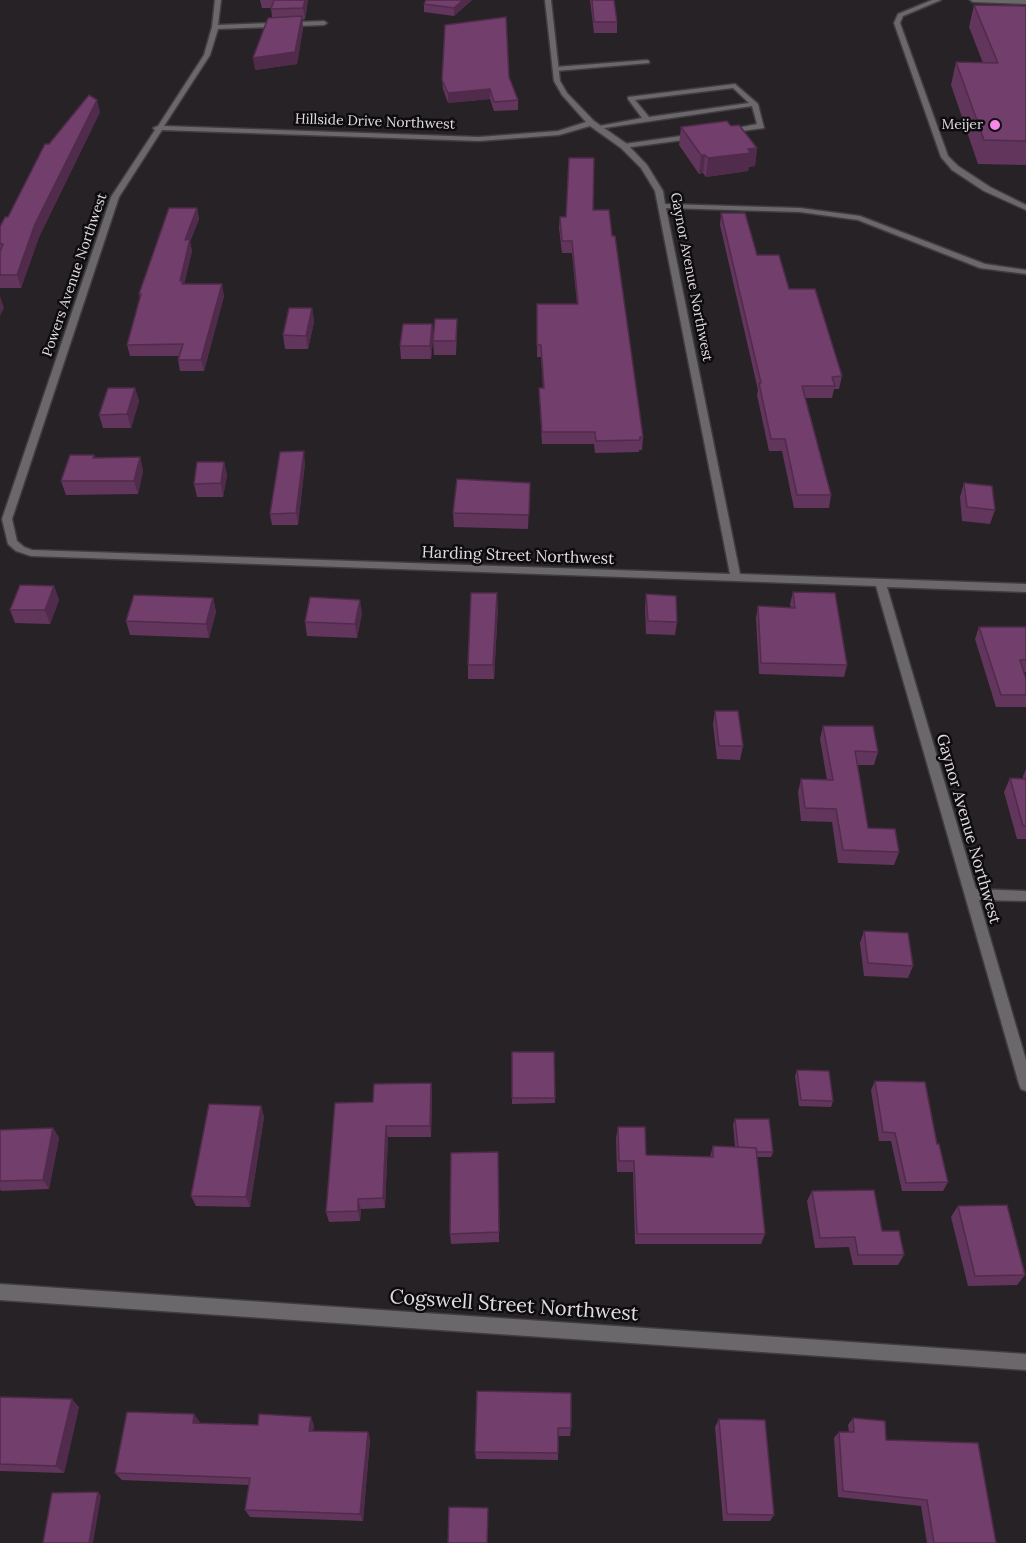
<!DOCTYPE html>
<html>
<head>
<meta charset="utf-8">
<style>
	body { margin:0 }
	canvas { display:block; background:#262225 }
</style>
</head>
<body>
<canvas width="1026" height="1543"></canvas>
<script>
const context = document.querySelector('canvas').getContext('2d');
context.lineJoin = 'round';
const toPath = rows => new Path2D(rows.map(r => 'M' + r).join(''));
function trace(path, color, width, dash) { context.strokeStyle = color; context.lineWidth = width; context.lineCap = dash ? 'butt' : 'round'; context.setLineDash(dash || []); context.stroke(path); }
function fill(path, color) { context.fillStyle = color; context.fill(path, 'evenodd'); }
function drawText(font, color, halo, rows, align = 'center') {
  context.font = font + ' Lora,serif'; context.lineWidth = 5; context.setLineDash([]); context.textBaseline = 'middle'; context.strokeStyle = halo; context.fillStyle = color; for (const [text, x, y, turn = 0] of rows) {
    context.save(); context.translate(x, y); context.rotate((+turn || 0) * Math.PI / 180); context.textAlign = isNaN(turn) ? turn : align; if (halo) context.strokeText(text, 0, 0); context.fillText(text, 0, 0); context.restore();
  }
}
const service = toPath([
	[932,0,941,0,903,16,900,23,948,156,958,166,990,187,1026,205,1026,210,984,191,952,170,941,157,894,23,898,14,932,0],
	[970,0,1026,0,1026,4,973,2,970,0],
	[647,60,649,61,649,63,556,71,553,69,556,67,647,60],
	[735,84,758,104,764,128,727,133,723,131,757,124,752,106,598,129,594,127,642,118,628,99,628,97,735,84],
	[733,88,749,103,649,117,635,100,733,88],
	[695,134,699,136,698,138,624,148,620,146,624,144,695,134]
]);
const minor = toPath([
	[215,0,221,0,218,25,324,21,327,23,324,25,218,29,210,55,164,126,479,137,558,131,586,122,562,95,554,81,545,0,551,0,560,81,567,93,594,121,627,144,647,165,663,191,665,204,800,208,860,216,985,264,1026,270,1026,274,980,268,858,220,800,212,666,208,740,574,1026,584,1026,592,887,587,976,889,1026,891,1026,901,979,900,1026,1060,1026,1091,1021,1089,1019,1084,876,586,31,556,16,551,8,544,2,519,111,197,155,130,153,128,158,126,204,55,212,27,215,0],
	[590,126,621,148,641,168,655,191,730,574,32,550,24,547,17,541,12,519,119,197,162,130,479,141,559,135,590,126],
	[0,1284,1026,1354,1026,1370,0,1300,0,1284]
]);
trace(service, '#403c3f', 3);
trace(minor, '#403c3f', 3);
fill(service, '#6a686a');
fill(minor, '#6a686a');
fill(toPath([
	[260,0,308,0,305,19,302,20,303,28,297,64,255,70,272,17,271,8,262,8],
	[426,0,472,0,454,16,424,12,424,4],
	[590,0,614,0,617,22,617,33,594,33],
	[974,5,1026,6,1026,165,978,164,951,85,956,62,983,63,969,27],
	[509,77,518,100,518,110,494,111,490,99,448,103,443,89,442,80],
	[100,112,39,237,21,288,0,288,0,227,8,217,49,144],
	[731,126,757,148,755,166,749,167,748,171,706,177,703,173,699,174,679,145,681,127],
	[197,208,199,219,190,242,192,251,184,284,224,296,204,371,180,371,178,360,179,356,130,356,127,345,140,298,139,294],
	[593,210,612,236,643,437,642,450,639,450,639,452,595,453,594,444,542,444,539,388,543,388,541,357,537,357,537,304,577,304,572,253,562,253,559,228,560,217,566,217],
	[721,213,757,255,789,289,842,376,839,389,834,389,832,398,805,398,831,495,829,508,794,508,782,451,769,451,757,395,758,390,720,225],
	[312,308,314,322,308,349,285,349,283,335],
	[457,319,456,355,434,355,433,341],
	[432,324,433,338,431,359,401,359,400,346],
	[135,388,139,401,131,428,103,428,99,415],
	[94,455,95,458,140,457,143,471,138,494,66,495,61,481],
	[224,462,227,475,223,497,197,497,194,484],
	[305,463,298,525,272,525,270,514],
	[530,483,528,529,454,527,453,513],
	[964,483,995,510,990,524,962,521,960,497],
	[54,586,59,600,50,624,15,623,10,610],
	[793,592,847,665,844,677,759,674,756,618,758,606,791,608,790,604],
	[646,594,677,622,675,635,646,634,645,608],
	[213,598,216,612,209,638,130,635,126,621],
	[498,607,494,679,468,679,468,665],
	[362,613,357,638,307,636,305,622],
	[979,627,1026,627,1026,672,1024,672,1026,679,1026,707,996,707,975,639],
	[715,711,743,746,740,760,717,759,713,724],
	[823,726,878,752,874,765,858,765,868,828,899,852,894,865,838,863,832,822,801,821,798,792,801,779,827,780,820,739],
	[1026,769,1026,839,1017,839,1004,792,1010,778,1023,779,1023,776],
	[864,931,913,966,908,978,864,976,860,943],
	[512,1052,555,1098,555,1103,512,1104],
	[797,1070,833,1101,831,1107,799,1106,795,1076],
	[875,1081,948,1182,943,1191,902,1191,891,1141,879,1141,871,1090],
	[431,1083,432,1095,431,1137,388,1137,385,1208,361,1209,360,1221,329,1222,326,1212,373,1102],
	[261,1106,264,1117,250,1207,196,1206,191,1196],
	[735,1119,773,1152,771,1157,757,1157,765,1234,761,1244,635,1244,633,1172,617,1172,616,1138,618,1127,646,1155,710,1157,713,1146,735,1147,733,1124],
	[53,1128,59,1138,49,1189,1,1191,0,1189,0,1130],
	[498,1152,499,1242,451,1244,450,1234],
	[812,1191,882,1231,904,1255,898,1265,853,1265,849,1247,815,1248,807,1201],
	[958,1206,1025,1275,1017,1285,968,1286,951,1217],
	[477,1391,571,1428,570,1436,558,1436,558,1460,476,1459,475,1452],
	[0,1397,79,1407,64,1473,0,1471],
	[194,1414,199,1423,258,1425,314,1425,313,1431,368,1432,370,1440,363,1521,250,1517,245,1510,249,1485,122,1480,115,1473],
	[853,1418,886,1440,996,1543,927,1543,921,1506,838,1497,834,1438,839,1432,849,1432,848,1425],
	[719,1419,774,1515,770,1521,723,1521,715,1427]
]), '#62355c');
fill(toPath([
	[305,0,308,0,305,19,303,8],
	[463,0,472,0,454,16,454,8],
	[302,16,303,28,297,64,255,70,253,58],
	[490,89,490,99,448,103,448,93],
	[97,100,100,112,39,237,21,288,17,275,35,224],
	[757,148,755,166,749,167,748,171,706,177,708,158,748,149],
	[701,155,705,155,703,173,699,174],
	[197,208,199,219,190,242,192,251,184,285,186,292,180,281,185,240],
	[222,284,224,296,204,371,201,360],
	[0,296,4,308,0,316],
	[312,308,314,322,308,349,306,336],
	[457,319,457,332,456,355,456,341],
	[432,324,433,338,431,359,430,346],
	[135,388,139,401,131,428,127,414],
	[304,451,305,463,298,525,296,513],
	[140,457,143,471,138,494,134,481],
	[224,462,227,475,223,497,221,483],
	[54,586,59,600,50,624,45,610],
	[497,593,498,607,494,679,493,665],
	[213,598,216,612,209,638,206,624],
	[360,600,362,613,357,638,355,624],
	[431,1083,432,1095,431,1137,430,1126],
	[261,1106,264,1117,250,1207,246,1197],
	[386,1126,388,1137,385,1208,383,1198],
	[53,1128,59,1138,49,1189,43,1180],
	[358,1199,361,1209,360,1221,358,1211],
	[72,1399,79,1407,64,1473,56,1466],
	[194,1414,200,1422,198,1430,193,1423],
	[311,1417,314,1425,312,1438,309,1431],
	[368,1432,370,1440,363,1521,360,1514],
	[98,1492,101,1496,93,1543,89,1543]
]), '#502b4b');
const building = toPath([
	[274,0,305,0,303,8,271,9,274,0],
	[426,0,463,0,454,8,424,4,426,0],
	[592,0,614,0,617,22,594,22,592,0],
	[974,5,1026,6,1026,141,984,140,956,62,998,63,974,5],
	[302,16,295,52,253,58,268,18,302,16],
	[506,17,509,77,518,100,494,102,490,89,448,93,442,80,445,25,506,17],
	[89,95,97,100,35,224,17,275,0,275,0,252,3,244,0,244,0,227,5,217,8,217,45,144,49,144,89,95],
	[727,121,731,126,739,125,757,148,748,149,751,153,708,158,705,155,701,155,681,127,727,121],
	[569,158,594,158,593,210,609,210,612,236,615,236,643,437,640,437,640,440,596,441,595,432,542,432,539,388,544,388,541,345,537,345,537,304,578,304,572,241,562,241,560,217,566,217,569,158],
	[169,208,197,208,185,240,190,239,180,281,183,281,182,284,222,284,201,360,178,360,183,344,127,345,141,294,139,294,169,208],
	[721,213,745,213,757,255,779,255,789,289,815,289,842,376,832,377,835,386,802,386,831,495,797,495,785,439,771,439,759,383,761,383,721,213],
	[289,308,312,308,306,336,283,335,289,308],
	[435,319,457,319,456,341,433,341,435,319],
	[403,324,432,324,430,346,400,346,403,324],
	[108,388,135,388,127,414,99,415,108,388],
	[304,451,296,513,270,514,280,452,304,451],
	[70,455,94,455,93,458,140,457,134,481,61,481,70,455],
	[197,462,224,462,221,483,194,484,197,462],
	[457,479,530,483,529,515,453,513,457,479],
	[964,483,992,486,995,510,967,507,964,483],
	[20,585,54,586,45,610,10,610,20,585],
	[793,592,835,593,847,665,761,663,758,606,795,608,793,592],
	[471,593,497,593,493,665,468,665,471,593],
	[646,594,676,596,677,622,648,621,646,594],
	[134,595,213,598,206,624,126,621,134,595],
	[310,597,360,600,355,624,305,622,310,597],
	[979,627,1026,627,1026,660,1020,660,1026,679,1026,695,1001,695,979,627],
	[715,711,738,711,743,746,719,746,715,711],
	[823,726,873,726,878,752,855,751,868,828,895,829,899,852,843,850,836,809,805,808,801,779,833,780,823,726],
	[1010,778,1026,779,1026,826,1023,826,1010,778],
	[864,931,908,933,913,966,868,963,864,931],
	[512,1052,554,1052,555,1098,512,1098,512,1052],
	[797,1070,829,1071,833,1101,801,1100,797,1070],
	[875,1081,925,1082,937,1144,939,1144,948,1182,906,1183,895,1133,883,1132,875,1081],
	[431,1083,430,1126,386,1126,383,1198,358,1199,358,1211,326,1212,335,1103,373,1102,374,1084,431,1083],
	[209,1104,261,1106,246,1197,191,1196,209,1104],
	[735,1119,769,1119,773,1152,757,1152,756,1148,738,1147,735,1119],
	[618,1127,645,1127,646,1155,713,1157,713,1146,756,1148,765,1234,637,1234,634,1161,619,1161,618,1127],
	[53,1128,43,1180,0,1181,0,1130,53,1128],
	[498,1152,499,1232,450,1234,451,1153,498,1152],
	[874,1190,882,1231,899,1231,904,1255,858,1255,855,1237,820,1238,812,1191,874,1190],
	[1007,1205,1025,1275,975,1276,958,1206,1007,1205],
	[477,1391,571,1393,571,1428,558,1428,558,1453,475,1452,477,1391],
	[0,1397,72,1399,56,1466,0,1464,0,1397],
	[127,1412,194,1414,193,1423,258,1425,259,1414,311,1417,309,1431,368,1432,360,1514,245,1510,250,1478,115,1473,127,1412],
	[853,1418,885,1421,886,1440,978,1443,996,1543,934,1543,927,1500,843,1491,839,1432,854,1432,853,1418],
	[719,1419,765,1420,774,1515,727,1514,719,1419],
	[98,1492,89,1543,43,1543,52,1493,98,1492],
	[449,1507,488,1508,487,1543,448,1543,449,1507]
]);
fill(building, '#723e6b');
trace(building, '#502b4b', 1.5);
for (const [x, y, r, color] of [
	[995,125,6,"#f987e9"]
]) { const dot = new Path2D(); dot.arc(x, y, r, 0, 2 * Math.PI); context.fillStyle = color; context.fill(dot); trace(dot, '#0e0c0e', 2); }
drawText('14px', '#e0dddf', '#0e0c0e', [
	["Hillside Drive Northwest",375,122,2],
	["Powers Avenue Northwest",75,275,-71],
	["Gaynor Avenue Northwest",691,277,79]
]);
drawText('14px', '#e0dddf', '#0e0c0e', [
	["Meijer",983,125]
], 'right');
drawText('16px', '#e0dddf', '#0e0c0e', [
	["Harding Street Northwest",518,556,2],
	["Gaynor Avenue Northwest",968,829,74]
]);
drawText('20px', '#e0dddf', '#0e0c0e', [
	["Cogswell Street Northwest",514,1306,4]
]);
</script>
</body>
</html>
